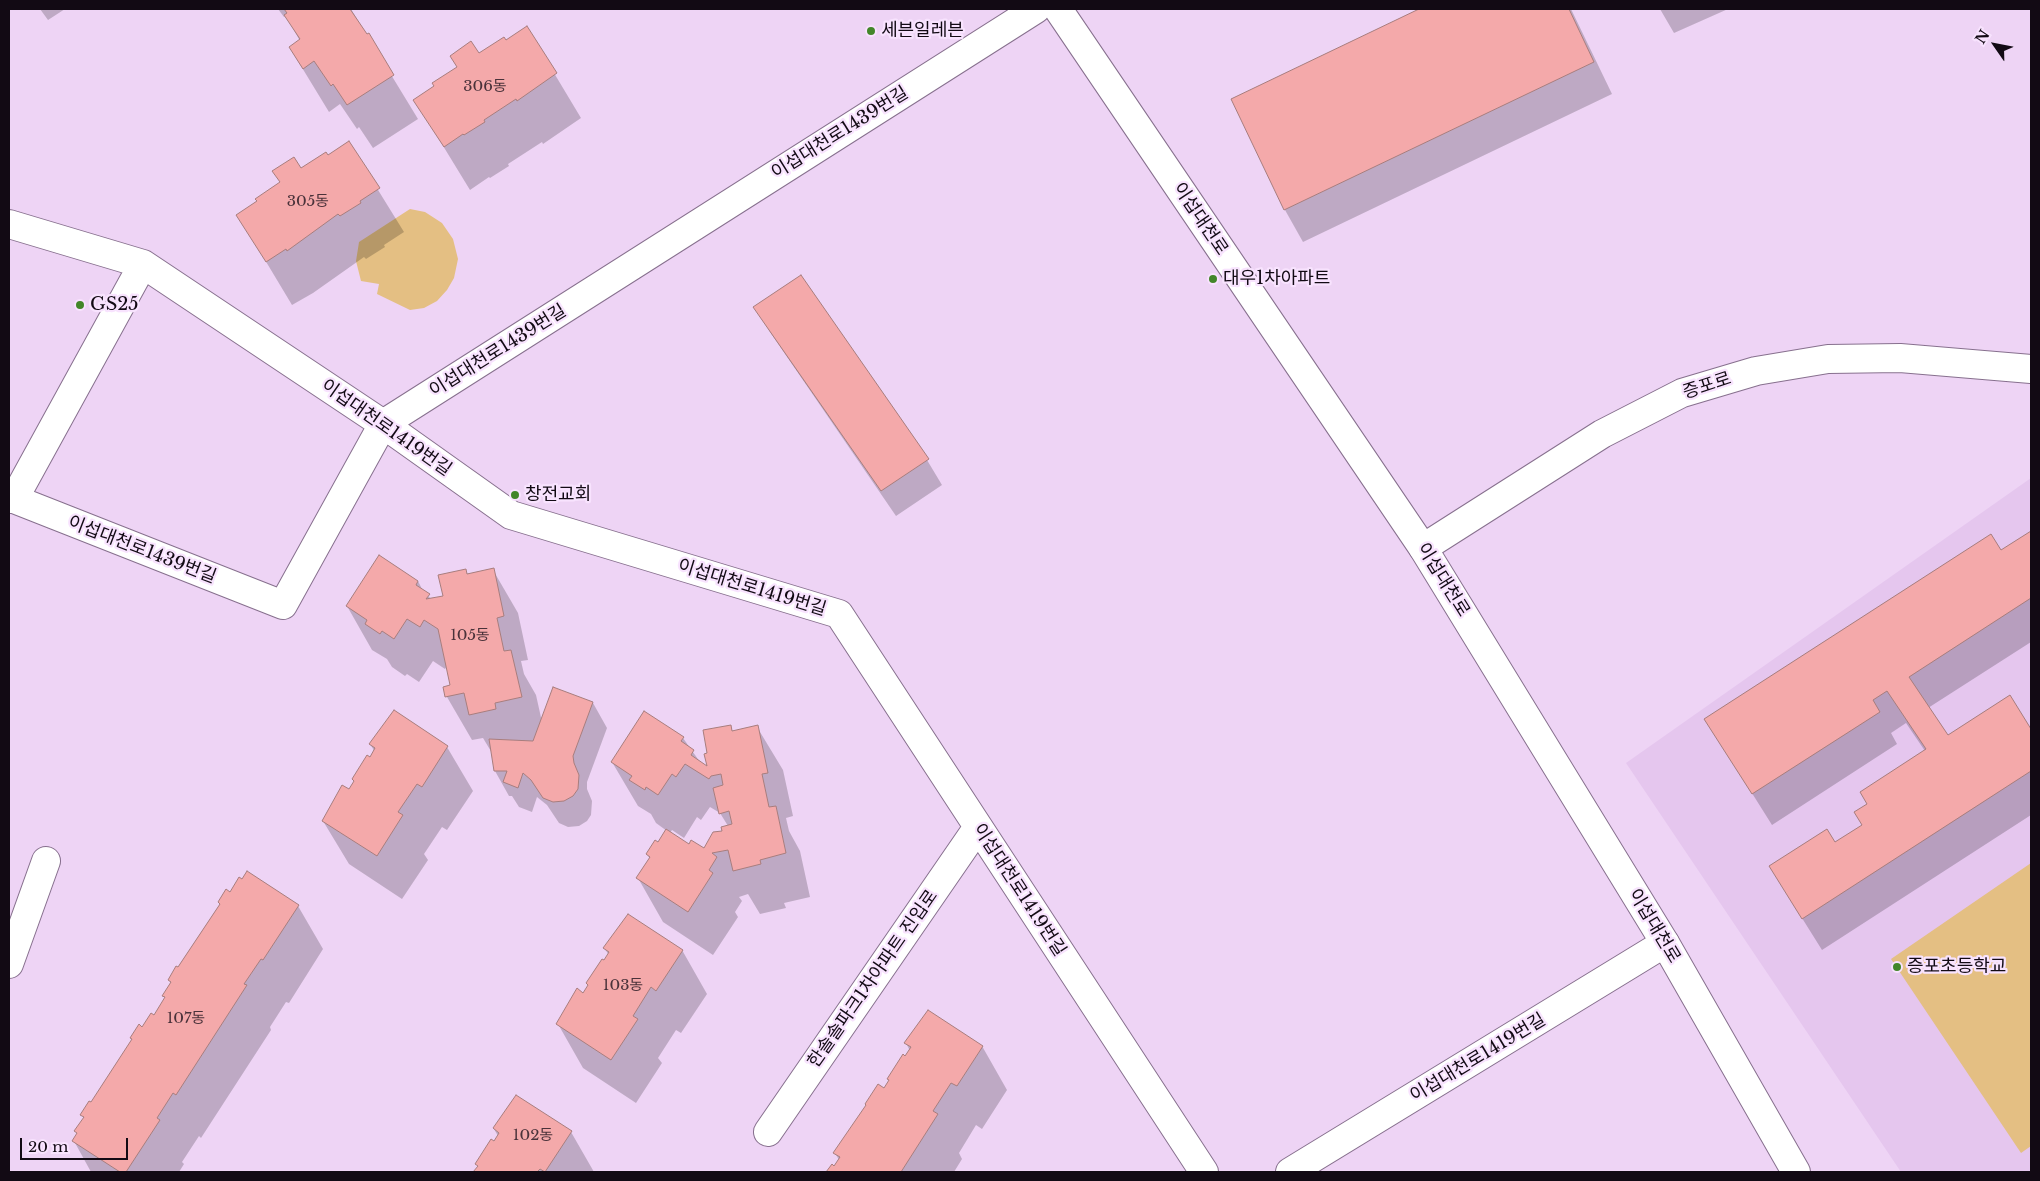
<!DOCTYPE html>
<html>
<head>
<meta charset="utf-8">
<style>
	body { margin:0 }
	#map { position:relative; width:2040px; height:1181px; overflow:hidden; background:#eed4f5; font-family:"Libre Baskerville",serif }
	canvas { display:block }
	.frame { position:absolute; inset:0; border:10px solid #120a14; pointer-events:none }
	.north { position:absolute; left:1970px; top:20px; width:50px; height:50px; -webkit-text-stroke:4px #f8e3fe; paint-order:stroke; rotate:303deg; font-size:14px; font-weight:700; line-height:20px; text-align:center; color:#120a14 }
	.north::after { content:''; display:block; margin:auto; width:18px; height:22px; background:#120a14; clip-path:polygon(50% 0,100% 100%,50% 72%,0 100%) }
	.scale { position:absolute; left:20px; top:1138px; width:108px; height:22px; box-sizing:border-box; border:2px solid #120a14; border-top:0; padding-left:6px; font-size:15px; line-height:18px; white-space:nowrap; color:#120a14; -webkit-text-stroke:4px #f8e3fe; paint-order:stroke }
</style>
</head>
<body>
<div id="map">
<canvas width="2040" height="1181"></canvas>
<div class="frame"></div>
<div class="north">N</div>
<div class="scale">20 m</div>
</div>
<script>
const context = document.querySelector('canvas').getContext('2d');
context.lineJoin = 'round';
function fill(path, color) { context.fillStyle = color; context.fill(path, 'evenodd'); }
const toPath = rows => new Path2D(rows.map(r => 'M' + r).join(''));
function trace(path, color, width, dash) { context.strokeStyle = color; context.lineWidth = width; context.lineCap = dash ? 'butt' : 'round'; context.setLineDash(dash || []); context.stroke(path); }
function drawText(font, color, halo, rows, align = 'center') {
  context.font = font + ' "Libre Baskerville","Noto Sans KR",serif'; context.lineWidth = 4.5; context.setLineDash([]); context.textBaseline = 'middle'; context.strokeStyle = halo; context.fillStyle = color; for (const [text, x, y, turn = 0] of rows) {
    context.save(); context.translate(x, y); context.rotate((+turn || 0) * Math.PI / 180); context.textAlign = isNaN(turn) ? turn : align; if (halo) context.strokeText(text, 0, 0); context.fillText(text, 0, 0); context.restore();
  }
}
fill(toPath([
	[2031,478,2031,1172,1901,1172,1626,763]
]), '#e5c6ee');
fill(toPath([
	[410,209,425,212,442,223,453,239,458,259,454,278,447,290,437,301,424,308,410,310,377,294,379,284,361,281,356,261,359,242],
	[2031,863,2031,1146,2021,1153,1891,959]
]), '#e4bf83');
fill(toPath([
	[40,9,65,9,48,20],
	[278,9,351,9,418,119,373,148,359,127,357,129,340,104,329,112,290,48,300,41,286,16,284,17],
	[1422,9,1571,9,1612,94,1303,242,1285,210,1232,99],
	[1660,9,1728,9,1674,33],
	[527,28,581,118,543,144,542,142,508,164,509,166,490,178,489,177,470,190,415,100,479,55,506,42],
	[349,143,404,232,384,245,385,247,366,259,364,257,313,293,292,305,238,215,301,170,328,157],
	[801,277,927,460,942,485,896,516,770,332,755,307],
	[2031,532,2031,642,1928,708,1947,737,2009,697,2031,731,2031,815,1822,950,1770,867,1834,844,1863,826,1868,804,1925,751,1906,723,1891,733,1897,744,1772,825,1706,720,2001,552],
	[465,570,468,575,493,570,518,613,528,660,521,661,524,674,536,695,542,722,593,703,607,728,587,782,587,789,592,801,591,815,587,821,579,826,568,827,559,823,547,805,537,797,532,812,519,807,512,796,509,796,495,771,492,753,483,738,472,740,447,697,452,686,447,666,445,669,433,661,419,682,407,674,405,676,392,667,387,659,372,650,347,606,418,581,423,591,431,599,444,597],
	[394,712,447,747,473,791,447,830,442,827,424,854,428,860,402,899,349,864,323,821,349,791,355,782,353,779,375,752,370,744],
	[730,726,733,732,757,727,783,770,793,816,786,818,789,831,800,851,810,897,784,903,786,908,760,914,748,894,739,897,742,901,735,912,738,917,713,955,663,922,638,878,650,859,647,854,659,843,667,831,656,823,651,814,638,806,612,762,683,738,700,762,709,768],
	[710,807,720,813,728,826,704,850,689,846,670,833,672,830,684,838,697,817,701,820],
	[230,893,298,906,323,949,289,1003,286,1002,270,1027,271,1030,201,1138,199,1136,182,1162,184,1164,179,1172,91,1172,74,1141,84,1119,82,1115,91,1104,143,1028,155,1016,166,999,164,996,171,984,169,980,179,969],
	[604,948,682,950,707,994,681,1033,676,1030,658,1058,662,1063,636,1103,583,1068,558,1024,583,994,609,955],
	[906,1043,982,1046,1007,1090,982,1129,976,1125,959,1153,962,1159,954,1172,828,1172,832,1166,834,1167,839,1160,835,1153,885,1090,890,1082,888,1079,910,1051],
	[494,1129,571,1132,594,1172,475,1172,478,1167,477,1164,498,1136]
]), '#0003');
const building = toPath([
	[284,9,350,9,367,34,369,33,394,75,347,105,333,84,331,86,314,61,303,69,289,47,300,39,284,15,287,13,284,9],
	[1419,9,1569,9,1594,62,1284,210,1231,99,1419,9],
	[527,26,557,73,517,101,516,99,484,120,485,122,464,135,463,134,444,147,413,100,434,86,432,83,457,67,450,56,471,41,479,53,504,37,506,40,527,26],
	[349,141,380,188,360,201,361,203,340,216,338,214,287,251,286,249,266,262,236,215,257,201,255,199,280,182,272,171,294,157,301,168,326,152,328,155,349,141],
	[801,275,929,459,881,491,753,307,801,275],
	[2031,531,2031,598,1909,677,1948,735,2010,695,2031,729,2031,771,1802,919,1769,866,1827,829,1835,842,1862,825,1854,812,1867,804,1860,792,1926,749,1887,691,1873,700,1880,712,1752,794,1704,719,1991,534,2001,550,2031,531],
	[379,555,418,581,416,585,430,594,426,599,443,596,438,575,466,569,467,574,494,568,504,616,497,618,504,651,511,650,522,697,495,703,496,709,469,715,464,693,445,697,443,687,450,685,438,629,424,620,420,627,407,619,394,639,382,631,380,634,365,624,367,620,346,606,379,555],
	[553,687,593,702,573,756,574,763,579,775,578,789,573,796,564,801,553,802,543,798,531,780,523,773,518,788,503,782,507,771,494,771,489,739,533,741,553,687],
	[394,710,448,746,422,787,417,784,398,812,403,815,377,856,322,821,342,785,349,789,354,781,352,779,367,755,370,757,375,748,369,744,394,710],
	[644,711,684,737,681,741,694,750,691,755,707,766,704,754,707,753,703,730,731,725,732,731,758,725,768,773,762,774,769,807,776,806,786,853,760,860,761,864,733,871,728,850,712,853,717,857,709,870,713,873,688,912,636,878,650,857,646,854,655,840,658,842,666,829,689,844,691,840,704,848,713,832,722,831,721,827,732,824,729,811,719,814,713,788,723,785,721,774,711,776,709,779,685,764,676,777,672,774,658,795,646,787,645,790,629,780,632,776,611,762,644,711],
	[247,871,299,905,263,960,261,959,244,984,247,985,176,1095,173,1093,157,1118,160,1120,126,1172,120,1172,72,1141,77,1133,74,1131,84,1117,80,1115,89,1101,91,1102,132,1039,130,1038,139,1024,142,1027,151,1013,154,1015,165,997,162,996,171,982,168,980,176,966,178,967,220,904,218,902,226,889,230,892,239,877,242,879,247,871],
	[628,914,683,950,656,991,651,987,633,1016,638,1019,611,1060,556,1024,577,988,583,993,588,985,586,983,602,959,604,960,609,952,603,948,628,914],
	[928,1010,983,1046,957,1086,951,1083,933,1111,938,1114,901,1172,826,1172,832,1164,834,1166,840,1157,833,1153,866,1105,865,1104,878,1084,884,1088,889,1080,887,1079,903,1054,905,1056,911,1047,904,1043,928,1010],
	[516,1095,572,1131,545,1172,540,1169,537,1172,473,1172,478,1166,475,1164,491,1139,494,1141,499,1133,493,1128,516,1095]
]);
fill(building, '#f4a9aa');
trace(building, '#a77d7d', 1);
const minor = toPath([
	[9,224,143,264,383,424,511,515,839,614,1204,1172],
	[9,499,14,499,283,605,383,424,1036,9],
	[14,499,143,264],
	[9,964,46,861],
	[768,1132,978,827],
	[1290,1172,1665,943]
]);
const tertiary = toPath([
	[1423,548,1602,434,1682,393,1756,371,1828,359,1900,358,2031,369]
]);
const secondary = toPath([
	[1058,9,1423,548,1665,943,1796,1172]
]);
trace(minor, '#87708e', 30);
trace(tertiary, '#87708e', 30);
trace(secondary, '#87708e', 30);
trace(minor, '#fff', 28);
trace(tertiary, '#fff', 28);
trace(secondary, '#fff', 28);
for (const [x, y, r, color] of [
	[871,31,5,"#428629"],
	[1213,279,5,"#428629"],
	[80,305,5,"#428629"],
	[515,495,5,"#428629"],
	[1897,967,5,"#428629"]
]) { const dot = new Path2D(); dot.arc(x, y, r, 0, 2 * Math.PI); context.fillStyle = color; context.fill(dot); trace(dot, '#f8e3fe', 2); }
drawText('15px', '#4a323a', null, [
	["306동",485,87],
	["305동",308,202],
	["105동",470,636],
	["103동",623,986],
	["107동",186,1019],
	["102동",533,1136]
]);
drawText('18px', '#120a14', '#f8e3fe', [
	["세븐일레븐",881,31],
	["대우1차아파트",1223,279],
	["GS25",90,305],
	["창전교회",525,495],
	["증포초등학교",1907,967]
], 'left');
drawText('18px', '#120a14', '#f8e3fe', [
	["이섭대천로1439번길",840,133,-32],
	["이섭대천로",1200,219,56],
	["이섭대천로1439번길",498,351,-32],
	["증포로",1707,386,-18],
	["이섭대천로1419번길",386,428,35],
	["이섭대천로1439번길",142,550,21],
	["이섭대천로",1443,580,58],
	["이섭대천로1419번길",752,588,17],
	["이섭대천로1419번길",1019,890,57],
	["이섭대천로",1654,926,59],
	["한솔솔파크1차아파트 진입로",873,979,-55],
	["이섭대천로1419번길",1478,1058,-31]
]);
</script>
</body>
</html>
